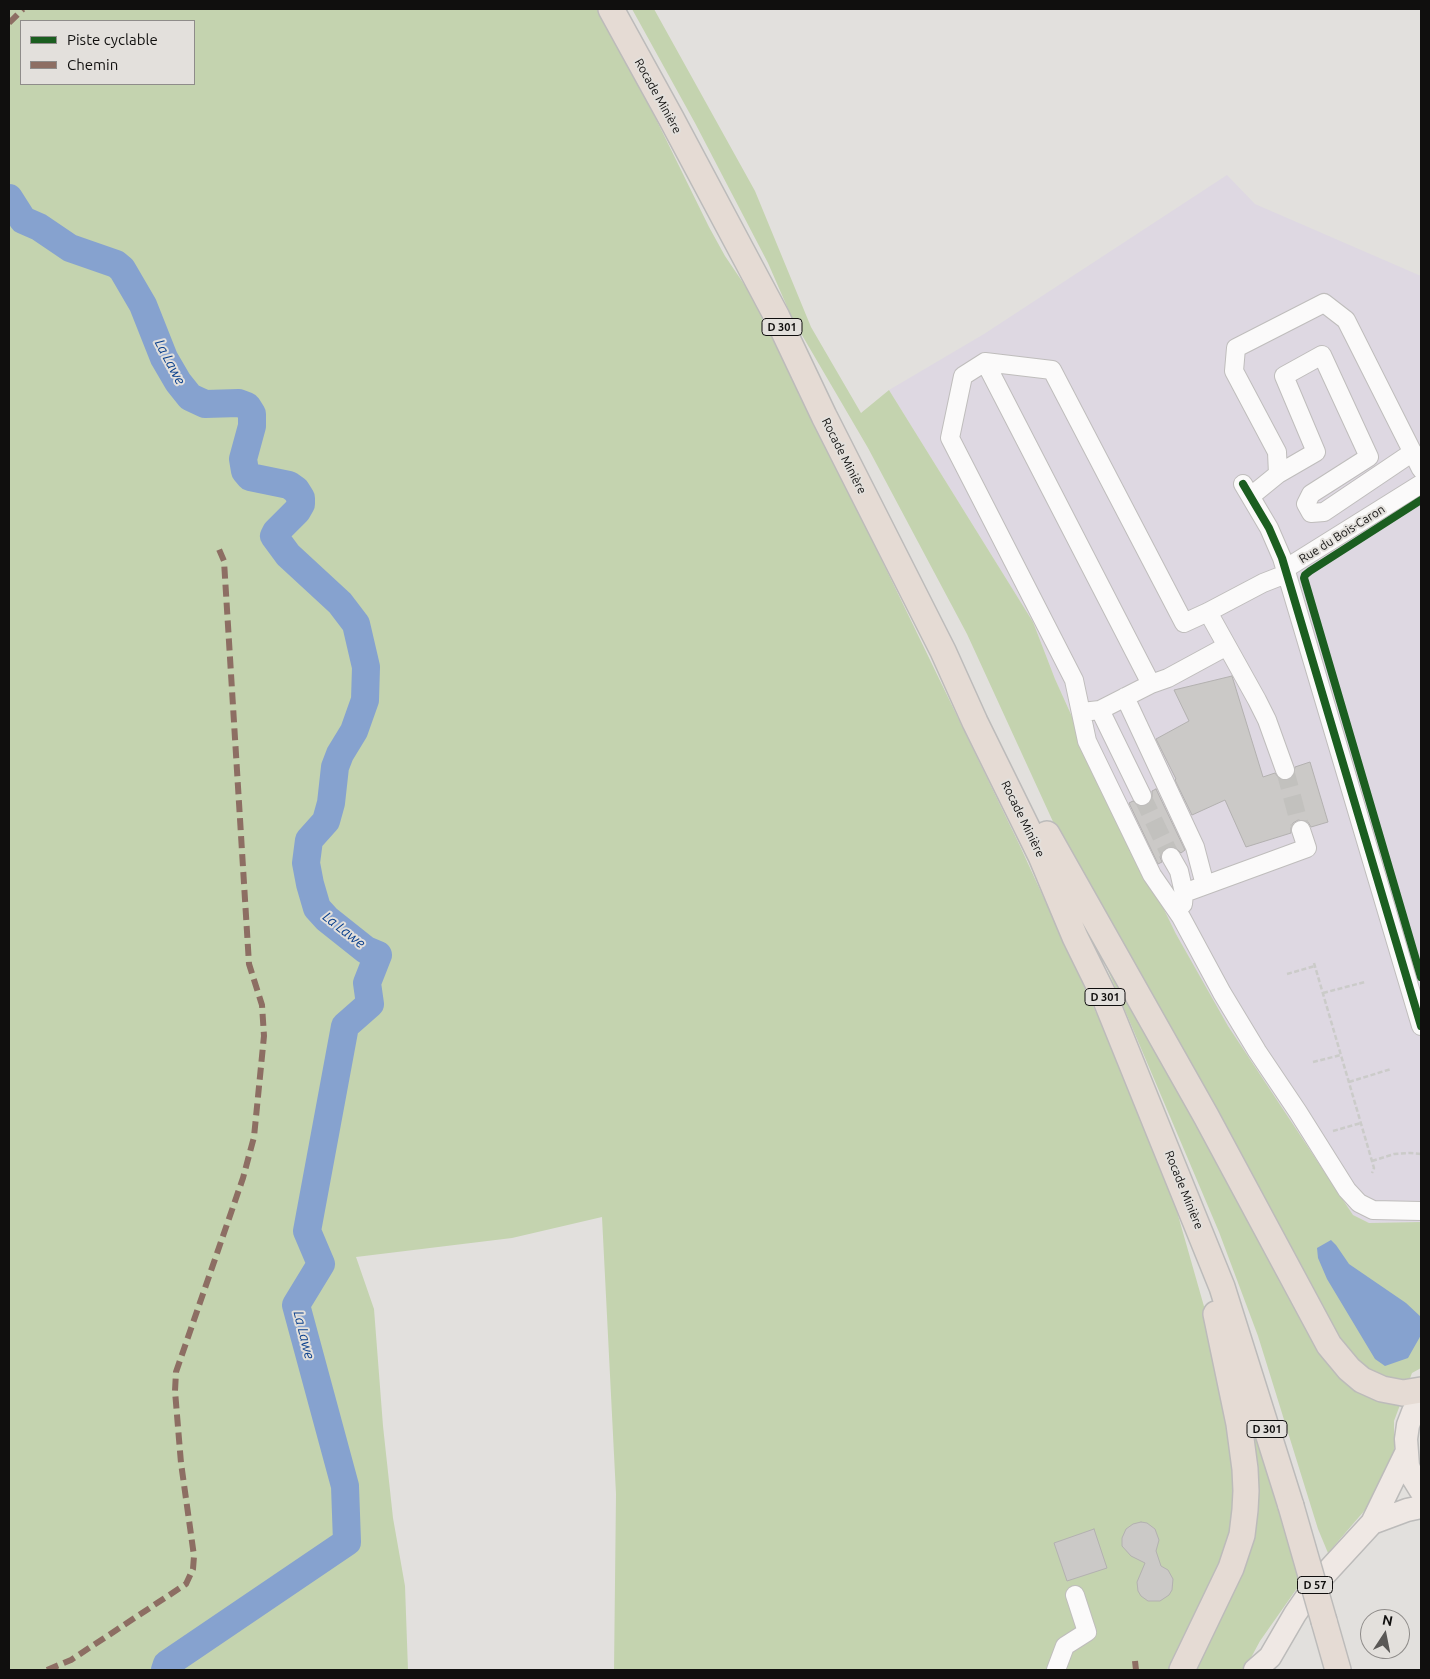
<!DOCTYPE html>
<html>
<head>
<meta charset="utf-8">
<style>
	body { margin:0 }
	#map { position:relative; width:1430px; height:1679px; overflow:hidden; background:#e2e0dd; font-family:Ubuntu,sans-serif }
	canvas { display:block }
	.frame { position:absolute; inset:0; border:10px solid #100f0e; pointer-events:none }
	.legend { position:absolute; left:20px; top:20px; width:175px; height:65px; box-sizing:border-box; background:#e3e0dc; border:1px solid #8f8c8a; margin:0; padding:6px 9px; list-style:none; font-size:15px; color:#100f0e }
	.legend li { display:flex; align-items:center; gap:10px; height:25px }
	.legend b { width:25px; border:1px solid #8f8c8a }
	.north { position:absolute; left:1360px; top:1609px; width:50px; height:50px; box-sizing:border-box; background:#e3e0dc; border:1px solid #8f8c8a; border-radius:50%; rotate:11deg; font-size:14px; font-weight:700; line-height:20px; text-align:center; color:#100f0e }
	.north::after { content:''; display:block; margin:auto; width:18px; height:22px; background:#5a5856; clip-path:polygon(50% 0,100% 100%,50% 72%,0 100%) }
</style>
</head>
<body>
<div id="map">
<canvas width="1430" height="1679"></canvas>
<div class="frame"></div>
<ul class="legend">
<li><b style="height:6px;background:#1b5e20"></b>Piste cyclable</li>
<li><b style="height:6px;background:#8d6e63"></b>Chemin</li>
</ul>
<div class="north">N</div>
</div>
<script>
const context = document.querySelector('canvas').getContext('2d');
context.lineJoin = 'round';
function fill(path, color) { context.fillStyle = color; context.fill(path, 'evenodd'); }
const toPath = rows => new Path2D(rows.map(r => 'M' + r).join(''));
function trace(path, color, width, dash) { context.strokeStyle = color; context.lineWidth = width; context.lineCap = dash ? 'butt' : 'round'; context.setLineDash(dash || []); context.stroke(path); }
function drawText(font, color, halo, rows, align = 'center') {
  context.font = font + ' Ubuntu,sans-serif'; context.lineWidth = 4; context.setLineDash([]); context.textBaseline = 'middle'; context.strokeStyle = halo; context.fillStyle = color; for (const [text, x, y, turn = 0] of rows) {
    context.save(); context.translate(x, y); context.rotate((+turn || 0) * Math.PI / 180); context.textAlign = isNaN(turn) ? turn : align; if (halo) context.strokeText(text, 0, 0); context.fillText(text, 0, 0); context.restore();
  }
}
fill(toPath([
	[1227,175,1255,204,1421,276,1421,1222,1369,1223,1353,1215,1228,1026,1176,934,1102,783,1055,679,1033,622,889,390,984,334]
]), '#ded8e2');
fill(toPath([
	[9,9,597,9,655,117,709,227,725,256,750,293,793,379,799,395,843,480,1020,846,1110,1043,1166,1173,1213,1338,1232,1357,1298,1559,1300,1584,1260,1641,1246,1667,1242,1670,614,1670,616,1494,602,1217,512,1238,356,1257,374,1309,383,1426,393,1518,405,1586,408,1670,9,1670],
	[21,21,194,21,194,84,21,84],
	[632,9,654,9,755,191,811,327,861,413,889,390,1033,622,1055,679,1102,783,1176,934,1228,1026,1353,1215,1369,1223,1421,1222,1421,1368,1412,1373,1394,1421,1394,1454,1390,1477,1365,1510,1328,1553,1318,1529,1258,1336,1219,1232,1084,914,1055,826,967,634,868,448,792,318,768,263,695,123]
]), '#c4d3af');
fill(toPath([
	[1331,1240,1336,1245,1349,1264,1406,1303,1421,1317,1421,1335,1408,1358,1385,1366,1375,1359,1327,1279,1318,1258,1317,1248]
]), '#86a2cf');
trace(toPath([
	[9,198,23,220,39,227,70,248,116,264,122,269,143,305,164,358,178,382,190,397,205,404,239,403,247,406,252,414,252,426,243,459,245,471,250,477,289,485,296,490,301,498,301,504,297,511,276,532,274,536,288,555,340,603,356,624,366,667,365,700,354,731,340,754,335,767,331,803,326,821,309,840,306,863,310,884,317,908,327,919,366,950,378,955,367,983,370,1004,345,1026,307,1231,321,1264,296,1305,345,1486,347,1542,167,1664,165,1670]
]), '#86a2cf', 28);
const building = toPath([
	[1232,676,1263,777,1275,773,1279,778,1288,780,1293,776,1295,767,1310,762,1328,822,1311,827,1308,822,1298,820,1293,823,1291,828,1291,833,1246,847,1225,800,1192,815,1175,780,1176,779,1156,739,1189,721,1174,690,1232,676],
	[1156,789,1185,850,1181,853,1176,848,1166,848,1162,852,1160,857,1162,862,1158,864,1129,803,1133,801,1141,806,1147,805,1152,797,1152,791,1156,789],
	[1141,1522,1147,1523,1155,1529,1159,1540,1156,1551,1161,1566,1168,1570,1173,1579,1172,1590,1169,1595,1160,1601,1148,1601,1141,1596,1138,1591,1137,1582,1145,1563,1131,1556,1122,1546,1122,1538,1126,1529,1133,1524,1141,1522],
	[1094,1529,1107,1568,1067,1581,1054,1543,1094,1529]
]);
fill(building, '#cbc9c7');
trace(building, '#b3b1b0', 1);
trace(toPath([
	[1285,770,1301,830],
	[1142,796,1171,857]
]), '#c2c1be', 18, [18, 9]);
const minor = toPath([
	[985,362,1151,684],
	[1278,474,1316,452,1284,376,1322,355,1369,457,1311,494,1306,504,1311,513,1324,512,1413,452],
	[1243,484,1269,528,1282,558,1421,1026],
	[1251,496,1278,474,1277,452,1234,371,1236,348,1324,303,1346,320,1421,469],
	[1285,569,1421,484],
	[1286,574,1263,583,1208,612,1184,623,1052,370,985,362,963,376,950,438,1074,680,1087,741,1152,875,1181,917,1222,993,1257,1051,1298,1112,1347,1190,1359,1203,1373,1210,1421,1211],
	[1208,612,1257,700,1267,720,1285,770],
	[1125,697,1195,847,1205,885],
	[1100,710,1142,796],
	[1082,712,1100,710,1151,684,1168,678,1227,646],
	[1171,857,1179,871,1184,893,1183,904],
	[1184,893,1307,848,1301,830],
	[1056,1670,1065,1646,1087,1632,1075,1595]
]);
const major = toPath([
	[1421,1398,1413,1412,1408,1425,1406,1439,1408,1466,1413,1478,1421,1491],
	[1372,1523,1407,1510,1421,1507],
	[1255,1670,1270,1657,1295,1614,1315,1585,1372,1523,1406,1453]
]);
const highway = toPath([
	[611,9,671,118,777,317,824,416,943,651,975,722,1041,856,1075,937,1105,998,1222,1287,1291,1506],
	[1047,834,1206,1116,1329,1345,1349,1369,1362,1380,1382,1389,1403,1393,1421,1390],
	[1324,1621,1338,1670],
	[1182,1670,1231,1568,1242,1535,1245,1510,1246,1491,1245,1469,1239,1424,1216,1314]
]);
trace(minor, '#bfbdbc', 20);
trace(major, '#bcbbba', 25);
trace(highway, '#bcbbba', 28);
trace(toPath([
	[1314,963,1374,1168,1372,1173],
	[1287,974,1315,966],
	[1323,993,1365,982],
	[1313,1062,1341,1055],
	[1349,1082,1391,1069],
	[1333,1131,1361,1123],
	[1372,1161,1394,1154,1410,1153,1421,1154]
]), '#cbcbc9', 2.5, [5, 2.5]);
trace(minor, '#fbfafa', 18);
trace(major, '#efe8e4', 22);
trace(highway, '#e5dbd4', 25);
const highwayBridge = toPath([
	[1291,1506,1324,1621]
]);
trace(highwayBridge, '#bcbbba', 28, []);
trace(highwayBridge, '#e5dbd4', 25);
trace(toPath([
	[9,23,23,9],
	[1135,1661,1136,1670],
	[47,1670,71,1660,186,1584,193,1569,194,1556,181,1463,175,1391,176,1372,243,1178,254,1137,264,1036,262,1005,249,964,224,561,218,547]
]), '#8d6e63', 6, [12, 6]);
trace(toPath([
	[1243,484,1269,528,1282,558,1421,1026],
	[1421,500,1310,571,1305,575,1304,578,1421,977]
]), '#1b5e20', 8);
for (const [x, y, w] of [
	[782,327,40],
	[1105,997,40],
	[1267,1429,40],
	[1315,1585,35]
]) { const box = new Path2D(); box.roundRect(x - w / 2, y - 8.5, w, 17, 4); context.fillStyle = '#e3e0dc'; context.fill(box); trace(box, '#100f0e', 1); }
drawText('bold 11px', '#100f0e', null, [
	["D 301",782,327],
	["D 301",1105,997],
	["D 301",1267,1429],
	["D 57",1315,1585]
]);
drawText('12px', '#100f0e', '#e3e0dc', [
	["Rocade Minière",658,96,61],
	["Rocade Minière",844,456,63],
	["Rue du Bois-Caron",1342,534,-32],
	["Rocade Minière",1023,819,64],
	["Rocade Minière",1184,1190,68]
]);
drawText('italic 14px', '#093f8c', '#e3e0dc', [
	["La Lawe",170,362,62],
	["La Lawe",344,930,38],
	["La Lawe",304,1335,76]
]);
</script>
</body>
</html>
